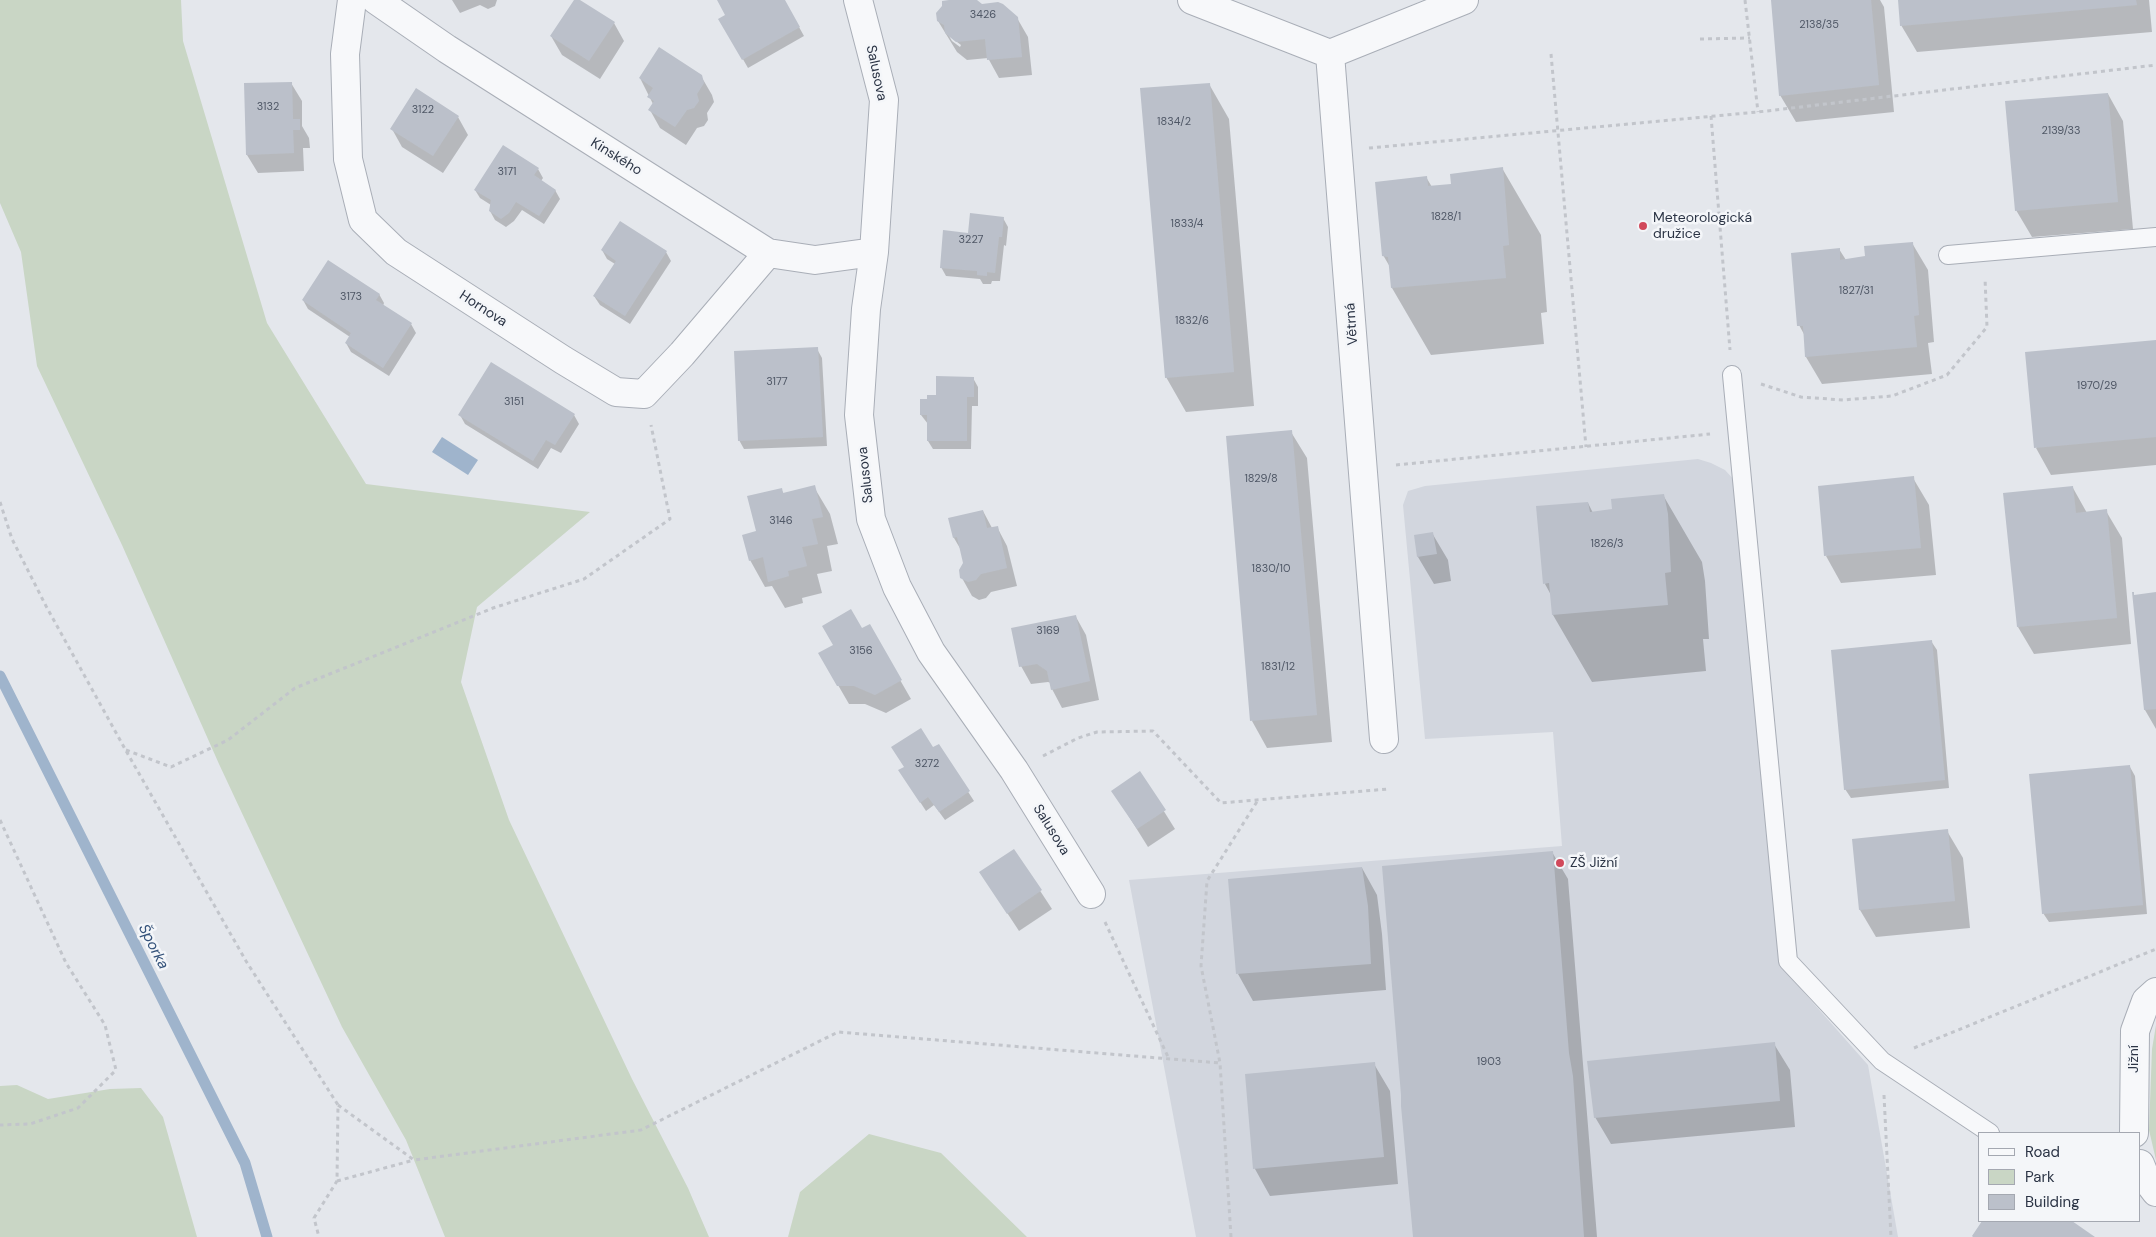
<!DOCTYPE html>
<html>
<head>
<meta charset="utf-8">
<style>
	body { margin:0 }
	#map { position:relative; width:2156px; height:1237px; overflow:hidden; background:#e4e7ec; font-family:"DM Sans",sans-serif }
	canvas { display:block }
	.legend { position:absolute; left:1978px; top:1132px; width:162px; height:90px; box-sizing:border-box; background:#f4f6f9; border:1px solid #a4a8b1; margin:0; padding:6px 9px; list-style:none; font-size:15px; color:#2b3445 }
	.legend li { display:flex; align-items:center; gap:10px; height:25px }
	.legend b { width:25px; border:1px solid #a4a8b1 }
</style>
</head>
<body>
<div id="map">
<canvas width="2156" height="1237"></canvas>
<ul class="legend">
<li><b style="height:6px;background:#f7f8fa"></b>Road</li>
<li><b style="height:14px;background:#c9d6c5"></b>Park</li>
<li><b style="height:14px;background:#bbc0ca"></b>Building</li>
</ul>
</div>
<script>
const context = document.querySelector('canvas').getContext('2d');
context.lineJoin = 'round';
function fill(path, color) { context.fillStyle = color; context.fill(path, 'evenodd'); }
const toPath = rows => new Path2D(rows.map(r => 'M' + r).join(''));
function trace(path, color, width, dash) { context.strokeStyle = color; context.lineWidth = width; context.lineCap = dash ? 'butt' : 'round'; context.setLineDash(dash || []); context.stroke(path); }
function drawText(font, color, halo, rows, align = 'center') {
  context.font = font + ' "DM Sans",sans-serif'; context.lineWidth = 5; context.setLineDash([]); context.textBaseline = 'middle'; context.strokeStyle = halo; context.fillStyle = color; for (const [text, x, y, turn = 0] of rows) {
    context.save(); context.translate(x, y); context.rotate((+turn || 0) * Math.PI / 180); context.textAlign = isNaN(turn) ? turn : align; if (halo) context.strokeText(text, 0, 0); context.fillText(text, 0, 0); context.restore();
  }
}
fill(toPath([
	[1698,459,1711,463,1725,470,1736,482,1785,971,1868,1065,1898,1237,1196,1237,1129,880,1562,846,1553,732,1425,739,1403,505,1408,491,1425,486]
]), '#d2d6de');
fill(toPath([
	[0,0,181,0,183,41,267,323,366,484,590,512,477,607,461,682,509,820,632,1079,688,1188,709,1237,445,1237,406,1140,342,1027,219,764,122,545,37,366,21,252,0,203],
	[2156,1025,2156,1160,2149,1130,2152,1049],
	[17,1085,48,1099,110,1089,141,1088,163,1117,197,1237,0,1237,0,1086],
	[869,1134,941,1153,1027,1237,788,1237,800,1192]
]), '#c9d6c5');
fill(toPath([
	[442,437,478,460,468,475,432,452]
]), '#9fb4cc');
fill(toPath([
	[452,0,497,0,495,6,488,9,480,5,460,13],
	[576,0,614,23,624,41,600,79,562,55,551,36],
	[718,0,784,0,804,36,748,68,720,19,727,15],
	[961,0,975,0,981,6,1017,18,1028,37,1032,75,999,78,988,58,967,60,957,52,938,21],
	[949,36,961,45,960,47,952,41],
	[1772,0,1880,0,1884,7,1894,112,1796,122,1780,95],
	[1899,0,2149,0,2152,32,1917,52,1901,25],
	[701,76,712,95,714,102,707,113,708,120,704,126,697,128,686,145,660,128,650,110,653,104,640,78],
	[291,83,302,101,302,126,309,138,310,148,303,148,304,171,258,173,247,155],
	[1209,84,1229,119,1254,406,1186,412,1166,377],
	[2108,94,2123,121,2133,229,2032,237,2016,210],
	[458,117,468,135,443,173,402,147,392,129],
	[1502,168,1541,235,1547,312,1541,313,1544,344,1431,355,1392,288,1390,267,1383,255,1426,177,1432,187,1452,185],
	[538,169,543,178,541,181,555,190,560,199,544,224,522,210,514,221,506,227,495,220,490,211,491,205,480,198,475,190],
	[1003,218,1008,227,1006,246,1004,245,1000,281,992,281,991,284,983,284,980,279,946,276,941,267],
	[1912,243,1928,270,1934,342,1928,343,1932,374,1822,384,1806,357,1805,336,1799,325,1839,249,1846,260,1866,257],
	[602,250,666,252,671,261,630,324,600,305,594,296,615,264,607,259],
	[379,294,384,303,383,306,411,324,416,333,389,376,351,352,346,343,350,337,308,309,303,300],
	[2156,341,2156,465,2051,475,2036,448],
	[817,349,822,358,827,446,744,449,739,440],
	[973,378,978,387,978,406,972,406,971,449,933,449,928,441,928,424,921,415,921,401,938,397],
	[460,415,574,415,579,424,561,453,551,448,538,469,465,424],
	[1291,432,1307,458,1332,742,1267,748,1252,721],
	[1913,478,1929,505,1936,575,1841,583,1826,556],
	[814,487,830,514,838,544,827,546,832,571,817,574,822,593,802,598,803,603,785,608,772,586,765,587,750,560,758,532,781,489,784,494],
	[2073,488,2087,513,2106,511,2122,538,2131,644,2034,654,2018,627],
	[1663,495,1702,562,1705,581,1709,639,1703,639,1706,671,1592,682,1553,615,1551,595,1545,584,1588,503,1593,513,1614,511],
	[983,511,992,528,997,527,1007,546,1017,586,991,592,986,598,979,600,972,596,962,578,964,563,961,550,954,538,950,519],
	[1432,533,1448,560,1451,581,1434,584,1418,557,1415,536],
	[2156,594,2156,729,2145,710],
	[1076,617,1086,635,1099,700,1062,708,1052,689,1051,683,1048,682,1031,684,1021,666],
	[869,626,911,699,886,713,865,704,849,704,820,654],
	[1931,641,1937,650,1949,788,1851,798,1845,789],
	[938,745,974,801,945,820,934,805,926,811,905,779],
	[2130,767,2135,776,2147,914,2049,922,2043,913],
	[1140,773,1175,829,1148,847,1113,791],
	[1947,831,1963,858,1970,928,1876,937,1860,910,1853,840],
	[1014,851,1052,909,1019,931,981,873],
	[1552,852,1568,879,1597,1237,1414,1237],
	[1362,868,1377,895,1382,934,1386,990,1253,1001,1238,974],
	[1774,1044,1790,1070,1795,1127,1611,1144,1595,1117],
	[1374,1064,1390,1091,1398,1184,1270,1196,1255,1169,1246,1075],
	[1984,1221,2070,1221,2094,1237,1974,1237]
]), '#0003');
trace(toPath([
	[0,676,245,1163,267,1237]
]), '#9fb4cc', 11);
fill(toPath([
	[574,0,580,0,615,22,589,61,550,36],
	[717,0,785,0,800,27,742,60,718,19,725,15],
	[949,0,977,0,982,4,998,2,1003,4,1018,17,1022,57,987,60,985,39,956,42,945,33,944,25,937,21,936,13,942,6,942,1],
	[1771,0,1871,0,1879,85,1779,96],
	[1898,0,2136,0,2137,5,1900,26],
	[659,47,702,75,704,83,697,94,699,101,694,108,687,110,675,127,648,110,654,101,647,97,653,88,639,78],
	[292,82,293,119,300,119,300,130,293,130,294,153,246,155,244,83],
	[1210,83,1234,372,1165,378,1140,88],
	[416,88,459,116,433,156,390,129],
	[2108,93,2118,202,2015,211,2005,101],
	[503,145,539,168,534,175,556,190,539,216,516,202,509,213,501,219,489,211,491,200,474,190],
	[1503,167,1509,245,1503,246,1506,278,1391,288,1388,257,1382,256,1375,182,1427,176,1428,186,1451,184,1450,174],
	[970,213,1004,217,1002,237,999,237,995,273,987,272,987,276,977,275,977,271,940,268,943,230,968,233],
	[620,221,667,251,625,316,593,296,616,261,601,250],
	[1913,242,1919,315,1914,316,1917,347,1805,357,1803,326,1797,326,1791,253,1840,248,1840,260,1865,256,1864,246],
	[328,260,380,294,376,300,412,323,383,368,345,343,351,333,302,300],
	[2156,340,2156,437,2034,448,2025,352],
	[818,347,823,437,738,441,734,351],
	[491,362,575,414,555,445,546,440,533,461,458,415],
	[936,376,974,377,974,397,967,397,967,441,927,441,927,415,920,415,920,399,927,399,927,395,936,395],
	[1292,430,1317,715,1250,721,1226,436],
	[1914,476,1921,548,1824,556,1818,486],
	[815,485,823,517,812,519,818,544,802,547,807,566,788,571,789,576,768,582,763,557,749,561,742,535,756,531,747,496,782,488,783,493],
	[2073,486,2076,513,2107,509,2117,618,2017,627,2003,493],
	[1664,494,1668,514,1671,572,1665,573,1668,605,1552,615,1549,583,1543,584,1536,506,1588,502,1590,512,1612,509,1611,499],
	[983,510,987,528,998,526,1007,568,981,574,976,580,968,582,960,578,959,570,963,563,957,537,953,538,948,518],
	[1433,532,1437,554,1417,557,1414,535],
	[2132,592,2134,592,2134,595,2156,592,2156,709,2144,710],
	[851,609,862,628,870,624,902,680,875,695,854,686,837,686,818,653,833,645,822,626],
	[1076,615,1090,681,1051,690,1047,671,1037,664,1019,667,1011,628],
	[1932,640,1945,780,1844,790,1831,650],
	[921,728,933,747,939,744,970,791,939,812,928,797,920,803,898,770,904,767,891,747],
	[2130,765,2143,905,2042,914,2029,774],
	[1140,771,1166,810,1137,829,1111,791],
	[1948,829,1955,901,1859,910,1852,839],
	[1014,849,1042,890,1007,914,979,872],
	[1553,851,1569,1053,1573,1076,1584,1237,1413,1237,1401,1106,1401,1095,1382,866],
	[1362,867,1368,906,1371,964,1236,974,1228,879],
	[1775,1042,1780,1101,1594,1118,1587,1061],
	[1375,1062,1384,1157,1253,1169,1245,1074],
	[1982,1221,2072,1221,2095,1237,1973,1237,1972,1236]
]), '#bbc0ca');
const lane = toPath([
	[1948,255,2156,237],
	[1732,375,1788,961,1882,1061,1990,1133]
]);
const street = toPath([
	[352,0,345,54,348,159,363,220,396,252,563,360,616,392,644,394,682,354,768,253],
	[376,0,447,49,768,253,815,260,874,252],
	[858,0,884,100,874,252,866,309,859,415,871,519,897,587,931,652,1014,770,1091,894],
	[1192,0,1330,54],
	[1384,739,1330,54,1464,0],
	[2134,1133,2135,1031,2146,1001,2156,992],
	[2140,1164,2146,1179,2156,1192]
]);
trace(lane, '#a9aeb7', 20);
trace(street, '#a9aeb7', 30);
trace(toPath([
	[1745,0,1758,112],
	[1700,39,1750,38],
	[1551,54,1586,447],
	[1711,116,1730,350],
	[1369,148,1758,112,2156,65],
	[1761,384,1801,397,1843,400,1892,396,1947,375,1987,327,1985,278],
	[1396,465,1710,434],
	[0,502,12,539,46,606,125,749,246,961,338,1105,337,1181,314,1218,319,1237],
	[126,750,171,767,228,740,295,688,493,608,584,579,670,519,651,425],
	[1043,756,1078,738,1097,732,1153,731,1221,803,1388,789],
	[0,820,66,963,105,1025,116,1070,78,1108,30,1124,0,1125],
	[1105,922,1169,1059],
	[1914,1048,2156,949],
	[1884,1095,1891,1237],
	[338,1105,414,1160,641,1130,838,1032,1220,1063],
	[337,1181,414,1160],
	[1231,1237,1220,1063,1201,966,1207,881,1258,800]
]), '#c2c5cb', 3, [4, 4]);
trace(lane, '#f7f8fa', 18);
trace(street, '#f7f8fa', 28);
for (const [x, y, r, color] of [
	[1643,226,5,"#d1495b"],
	[1560,863,5,"#d1495b"]
]) { const dot = new Path2D(); dot.arc(x, y, r, 0, 2 * Math.PI); context.fillStyle = color; context.fill(dot); trace(dot, '#f4f6f9', 2); }
drawText('11px', '#4f5766', null, [
	["3426",983,15],
	["2138/35",1819,25],
	["3132",268,107],
	["3122",423,110],
	["1834/2",1174,122],
	["2139/33",2061,131],
	["3171",507,172],
	["1828/1",1446,217],
	["1833/4",1187,224],
	["3227",971,240],
	["1827/31",1856,291],
	["3173",351,297],
	["1832/6",1192,321],
	["3177",777,382],
	["1970/29",2097,386],
	["3151",514,402],
	["1829/8",1261,479],
	["3146",781,521],
	["1826/3",1607,544],
	["1830/10",1271,569],
	["3169",1048,631],
	["3156",861,651],
	["1831/12",1278,667],
	["3272",927,764],
	["1903",1489,1062]
]);
drawText('14px', '#2b3445', '#f4f6f9', [
	["Salusova",876,73,78],
	["Kinského",616,157,32],
	["Hornova",483,309,33],
	["Větrná",1352,324,-94],
	["Salusova",866,475,-96],
	["Salusova",1051,830,58],
	["Jižní",2134,1059,-90]
]);
drawText('14px', '#2b3445', '#f4f6f9', [
	["Meteorologická",1653,218],
	["družice",1653,234],
	["ZŠ Jižní",1570,863]
], 'left');
drawText('italic 15px', '#34527a', '#f4f6f9', [
	["Šporka",153,947,63]
]);
</script>
</body>
</html>
